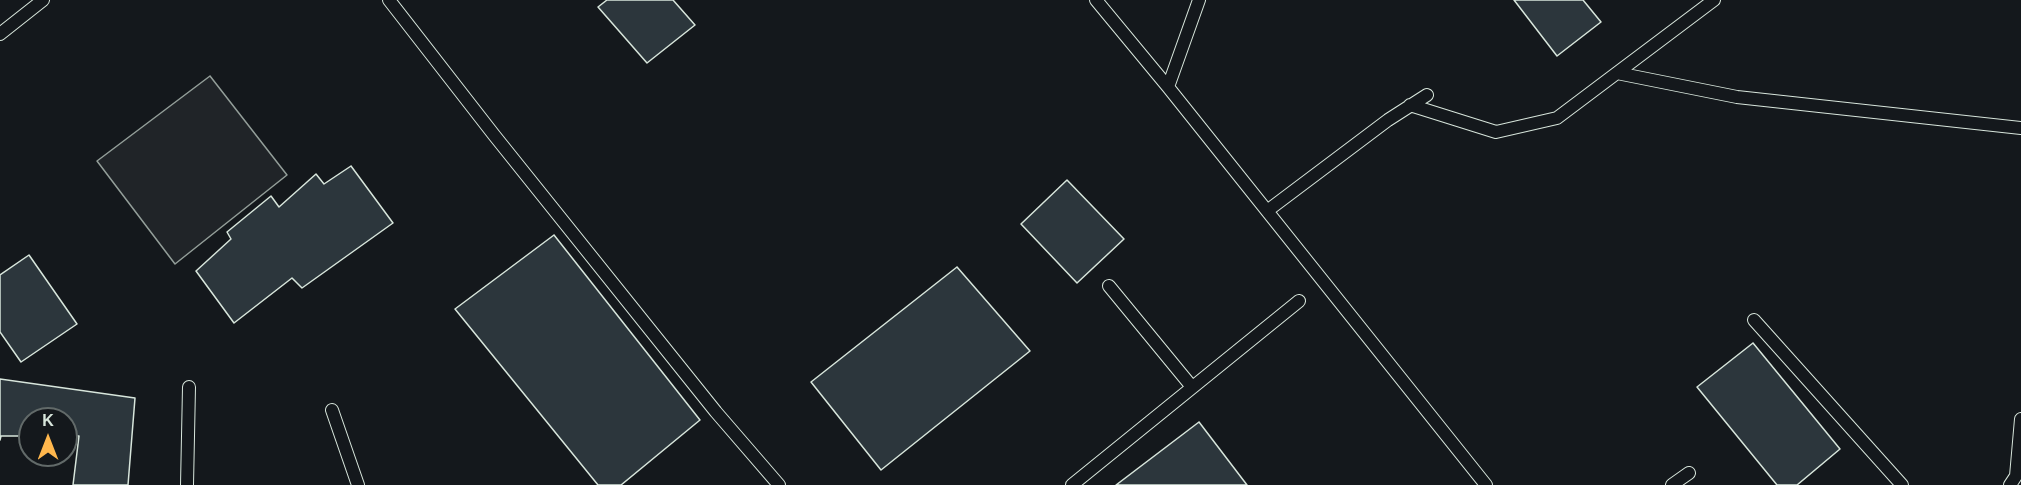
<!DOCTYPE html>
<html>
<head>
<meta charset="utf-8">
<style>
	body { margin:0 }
	#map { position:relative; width:2021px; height:485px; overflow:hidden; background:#14181c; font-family:Arial,sans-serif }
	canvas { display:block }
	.north { position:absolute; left:18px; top:407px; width:60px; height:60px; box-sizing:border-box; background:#14181c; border:2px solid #626a69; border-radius:50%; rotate:0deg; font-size:16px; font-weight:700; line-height:24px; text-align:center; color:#d8e6dc }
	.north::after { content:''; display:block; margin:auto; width:21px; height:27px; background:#ffb74d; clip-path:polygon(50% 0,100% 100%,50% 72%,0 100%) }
</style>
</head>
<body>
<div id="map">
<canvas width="2021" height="485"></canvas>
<div class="north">K</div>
</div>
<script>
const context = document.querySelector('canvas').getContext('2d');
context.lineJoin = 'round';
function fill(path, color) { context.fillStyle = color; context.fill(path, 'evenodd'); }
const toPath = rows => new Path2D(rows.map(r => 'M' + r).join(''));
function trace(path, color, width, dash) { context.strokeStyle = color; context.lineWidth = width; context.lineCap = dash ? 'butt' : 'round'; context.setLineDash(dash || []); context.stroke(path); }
const green = toPath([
	[210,76,287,175,175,264,97,161,210,76]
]);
fill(green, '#202428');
trace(green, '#939e99', 1.5);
const building = toPath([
	[607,0,673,0,695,25,647,63,598,7,607,0],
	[1514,0,1583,0,1601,22,1557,56,1514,0],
	[351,166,393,223,302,288,292,278,234,323,196,271,231,239,227,232,271,196,279,207,316,174,324,184,351,166],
	[1067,180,1124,239,1077,283,1021,224,1067,180],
	[554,235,700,420,621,485,598,485,455,309,554,235],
	[29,255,77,324,21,362,0,332,0,275,29,255],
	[957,267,1030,351,881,470,811,382,957,267],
	[1753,343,1840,449,1797,485,1777,485,1697,387,1753,343],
	[0,379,135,398,128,485,73,485,79,436,66,436,66,419,30,419,30,436,1,436,0,440,0,379],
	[1199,422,1247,485,1116,485,1199,422]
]);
fill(building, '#2c363c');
trace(building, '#d8e6dc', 1.5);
const service = toPath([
	[389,0,494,135,716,412,779,485],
	[1096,0,1168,87,1486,485],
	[0,34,43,0],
	[1617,73,1737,97,2021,128],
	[1168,87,1199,0],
	[1410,105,1496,132,1557,118,1714,0],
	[1267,211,1388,120,1427,95],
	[1109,286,1192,387],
	[1754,320,1902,485],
	[332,410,358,485],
	[187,485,189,387],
	[1072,485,1299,301],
	[1672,485,1689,473],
	[2010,485,2016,476,2021,419]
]);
trace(service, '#d8e6dc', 14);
trace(service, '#14181c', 12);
</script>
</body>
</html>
